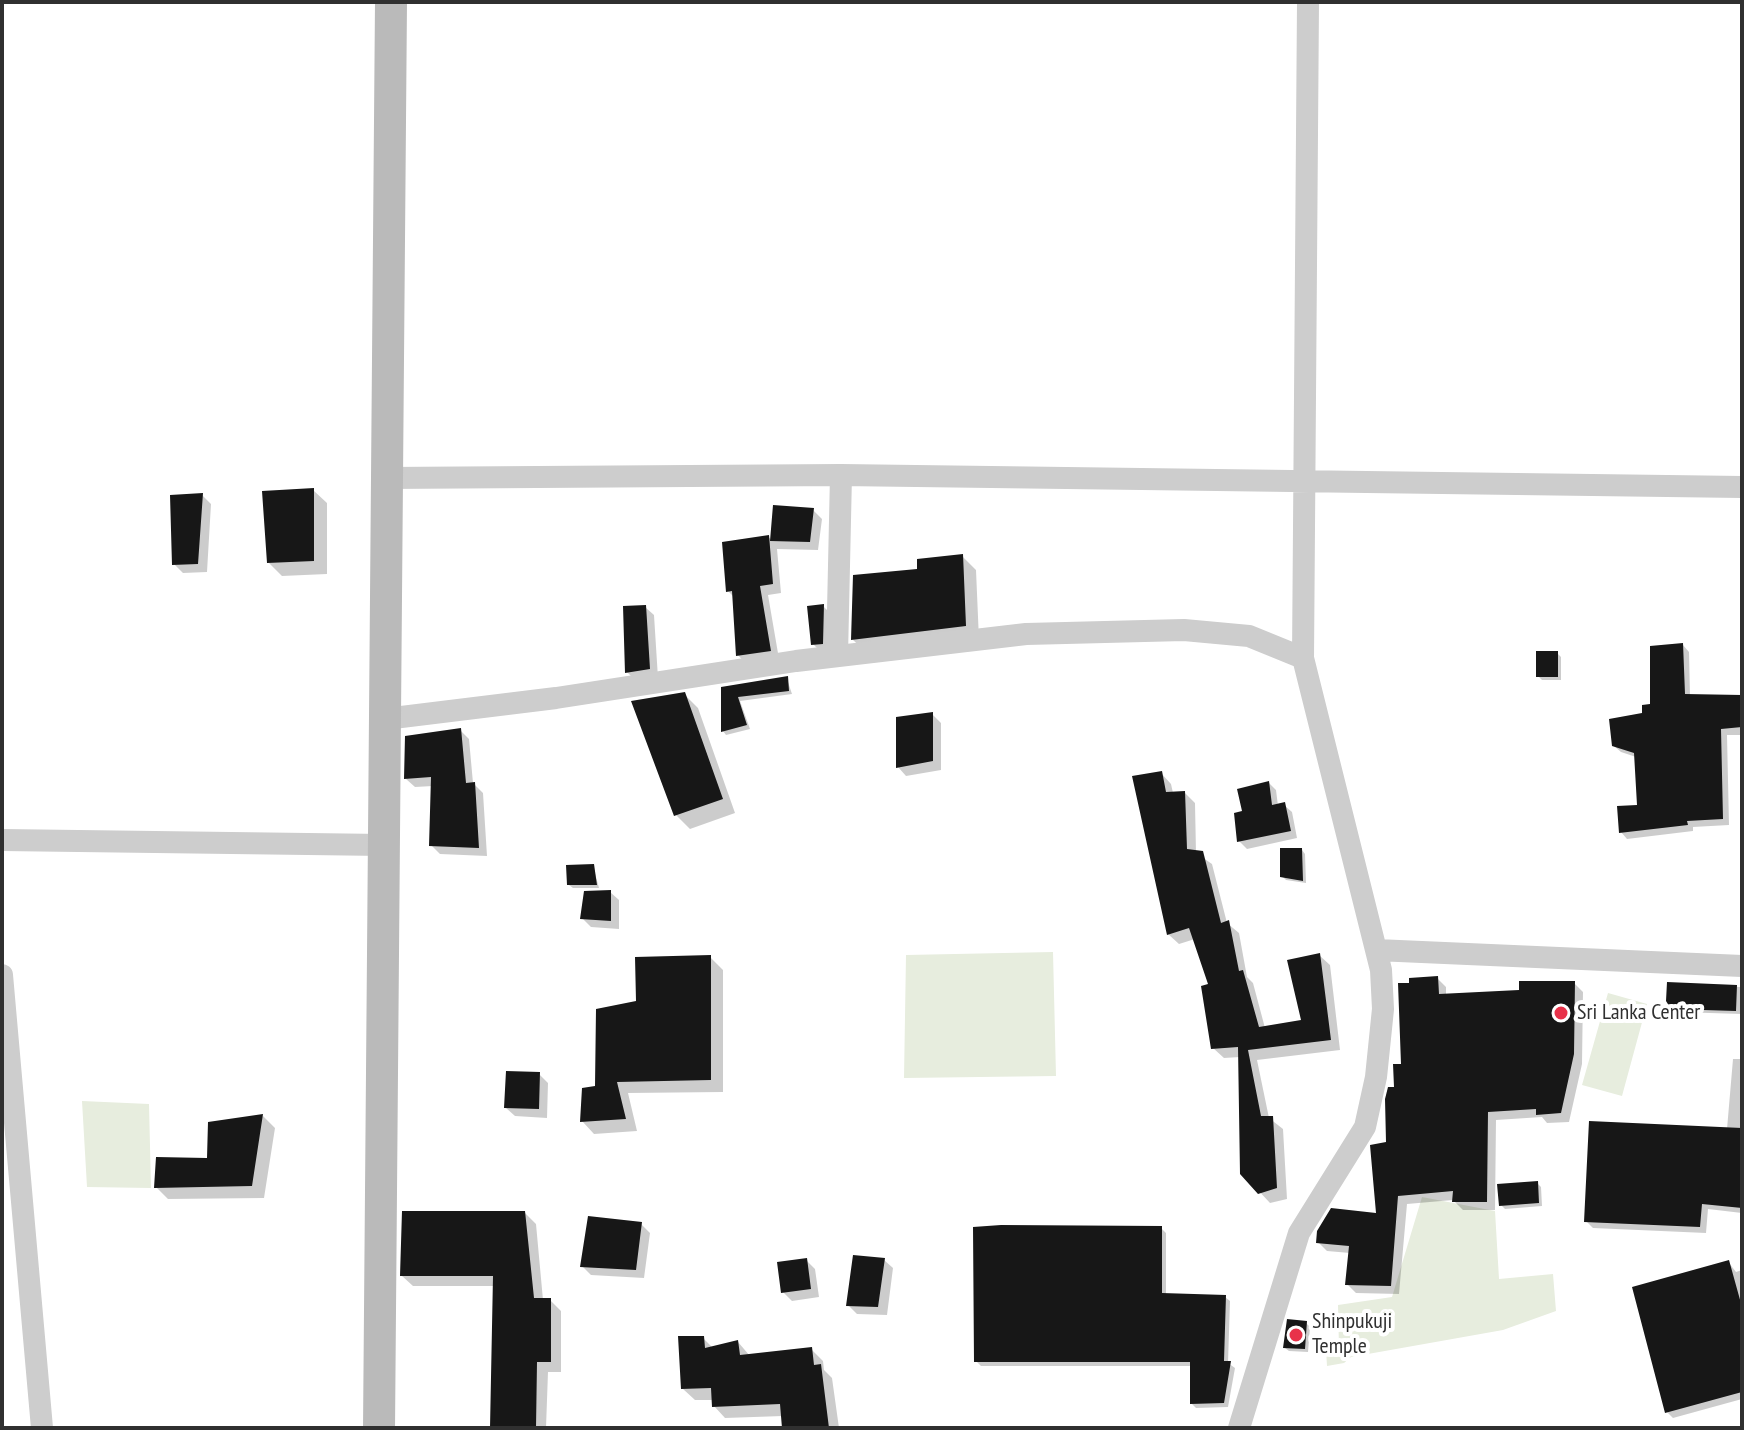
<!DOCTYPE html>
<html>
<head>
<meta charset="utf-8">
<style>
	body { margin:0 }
	#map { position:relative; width:1744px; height:1430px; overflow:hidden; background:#fff; font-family:"PT Sans Narrow",sans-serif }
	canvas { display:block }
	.frame { position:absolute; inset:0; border:4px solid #303030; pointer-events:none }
</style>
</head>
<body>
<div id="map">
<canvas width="1744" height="1430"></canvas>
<div class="frame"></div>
</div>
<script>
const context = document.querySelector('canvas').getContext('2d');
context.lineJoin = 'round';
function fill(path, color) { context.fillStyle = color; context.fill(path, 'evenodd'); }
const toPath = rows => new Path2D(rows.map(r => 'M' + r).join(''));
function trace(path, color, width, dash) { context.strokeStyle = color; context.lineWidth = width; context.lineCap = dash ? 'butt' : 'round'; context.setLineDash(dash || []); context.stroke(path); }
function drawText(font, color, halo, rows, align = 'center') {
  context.font = font + ' "PT Sans Narrow",sans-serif'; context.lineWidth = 8; context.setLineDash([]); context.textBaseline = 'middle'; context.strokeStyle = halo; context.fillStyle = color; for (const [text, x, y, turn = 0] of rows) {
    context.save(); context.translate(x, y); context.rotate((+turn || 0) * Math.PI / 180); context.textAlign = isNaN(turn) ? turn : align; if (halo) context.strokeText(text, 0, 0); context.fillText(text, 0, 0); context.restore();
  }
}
fill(toPath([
	[1053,952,1056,1076,904,1078,906,955],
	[1608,993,1647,1004,1622,1096,1582,1085],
	[82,1101,149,1104,151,1188,87,1187],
	[1422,1197,1495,1211,1499,1279,1553,1274,1556,1311,1503,1330,1351,1357,1344,1363,1327,1366,1326,1349,1339,1349,1338,1305,1392,1297]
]), '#e7edde');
fill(toPath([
	[313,490,327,503,327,574,282,576,269,563],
	[202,495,211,504,207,572,183,573,174,564],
	[813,510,822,519,818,550,777,549,781,593,768,595,779,659,746,664,738,655,734,597,728,591,768,537,772,540],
	[963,557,976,570,979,640,867,653,853,640,919,571],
	[823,606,832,615,831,652,822,653,813,644],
	[645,607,654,615,658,678,636,681,627,672],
	[1683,645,1689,652,1690,696,1742,697,1742,735,1727,735,1729,825,1693,827,1693,831,1627,839,1621,832,1639,807,1636,757,1621,752,1614,746,1652,706],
	[1557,653,1561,657,1561,680,1542,680,1538,676],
	[787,679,792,694,740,701,750,729,726,735,723,731,723,688],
	[684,694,698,708,735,813,690,829,676,815],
	[932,714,941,723,941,770,906,776,898,767],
	[460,730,469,739,473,783,483,793,487,856,440,854,431,845,433,786,415,787,406,779],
	[1161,773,1171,784,1173,793,1185,793,1195,803,1196,853,1212,864,1227,923,1239,933,1247,977,1253,983,1265,1028,1304,1022,1319,955,1330,965,1340,1050,1257,1060,1269,1118,1283,1129,1287,1199,1270,1203,1242,1173,1240,1057,1224,1058,1213,1048,1210,985,1195,939,1179,944,1168,934],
	[1269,783,1276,790,1278,806,1284,805,1292,812,1297,838,1247,849,1239,841,1244,813],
	[1302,850,1305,854,1306,883,1286,880,1282,876],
	[593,866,599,888,573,888,569,885],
	[610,892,619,900,619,929,591,927,582,918],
	[710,957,723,970,723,1092,628,1093,637,1131,594,1134,582,1121,638,1003],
	[1437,978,1446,987,1446,996,1521,992,1574,983,1583,992,1582,1064,1569,1122,1547,1123,1542,1117,1496,1120,1495,1210,1463,1210,1453,1200,1407,1204,1399,1294,1356,1293,1347,1284,1350,1253,1327,1251,1318,1242,1378,1215,1396,1089],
	[1669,985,1742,987,1742,1014,1677,1012,1672,1007],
	[1733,1059,1742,1059,1742,1213,1708,1209,1706,1233,1593,1228,1586,1221,1727,1129],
	[539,1074,548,1083,547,1118,515,1116,506,1108],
	[263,1116,275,1128,264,1198,168,1199,156,1187,209,1160],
	[1537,1183,1541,1187,1542,1206,1505,1209,1501,1205],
	[525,1213,536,1224,543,1300,550,1300,561,1311,561,1372,548,1372,546,1428,492,1428,495,1286,413,1286,402,1276],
	[641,1224,650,1233,644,1278,591,1275,582,1266],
	[1161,1228,1166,1233,1166,1295,1225,1297,1230,1301,1228,1363,1235,1368,1228,1407,1196,1408,1192,1404,1192,1366,981,1366,976,1361],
	[806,1260,815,1269,819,1297,792,1301,783,1292],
	[884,1260,893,1268,887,1315,857,1314,848,1305],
	[1729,1263,1736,1272,1742,1270,1742,1399,1673,1418,1667,1412],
	[1306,1323,1310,1327,1308,1352,1289,1351,1285,1348],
	[703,1338,713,1348,738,1342,750,1356,811,1349,823,1361,824,1370,832,1378,839,1428,784,1428,783,1416,725,1418,714,1406,713,1400,695,1400,683,1389]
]), '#0003');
fill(toPath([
	[314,488,314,561,267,563,262,491],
	[203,493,198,564,172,565,170,495],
	[773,505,814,508,810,542,770,541],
	[769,535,773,584,760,586,771,651,736,656,732,591,726,592,722,542],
	[963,554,966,626,851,640,853,575,917,569,917,559],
	[824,604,823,644,811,645,807,606],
	[646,605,650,669,625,673,623,606],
	[1683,643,1685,694,1742,695,1742,727,1721,729,1723,819,1687,821,1688,825,1619,833,1617,806,1637,805,1634,753,1612,746,1609,719,1642,713,1642,705,1650,704,1650,646],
	[1536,651,1558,651,1558,677,1536,677],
	[788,676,789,691,738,697,747,725,721,732,721,687],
	[685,692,723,799,674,816,631,701],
	[933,712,933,761,896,768,896,717],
	[461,728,466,783,475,782,479,848,429,846,431,777,404,779,405,736],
	[1162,771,1166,792,1185,791,1187,849,1203,851,1221,923,1229,920,1239,971,1243,970,1259,1027,1301,1020,1287,960,1320,953,1331,1040,1248,1050,1261,1116,1273,1116,1277,1188,1258,1194,1240,1174,1238,1047,1211,1049,1201,986,1208,984,1189,928,1167,935,1132,776],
	[1269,781,1272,805,1285,802,1291,831,1237,842,1234,813,1242,811,1237,789],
	[1280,848,1302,848,1303,881,1280,877],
	[594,864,597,885,567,885,566,865],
	[611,890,611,921,580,919,584,891],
	[711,955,711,1080,617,1082,626,1119,580,1122,582,1088,595,1086,596,1009,636,1001,635,957],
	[1438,976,1439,994,1519,990,1519,981,1575,981,1574,1054,1561,1113,1536,1115,1536,1109,1488,1112,1487,1202,1452,1202,1453,1191,1398,1196,1391,1286,1345,1285,1349,1246,1316,1243,1317,1231,1331,1208,1376,1213,1370,1145,1386,1142,1385,1099,1388,1087,1394,1087,1393,1064,1401,1064,1398,983,1409,983,1409,978],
	[1667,982,1737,985,1736,1011,1671,1009,1666,1001],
	[506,1071,540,1072,539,1109,504,1108],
	[263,1114,252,1186,154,1188,156,1157,207,1158,208,1122],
	[1589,1121,1742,1128,1742,1208,1702,1204,1700,1227,1584,1222],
	[1538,1181,1539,1203,1499,1206,1497,1184],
	[402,1211,525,1211,534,1298,551,1298,551,1362,537,1362,536,1428,490,1428,493,1276,400,1276],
	[588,1216,642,1222,636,1270,580,1267],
	[1001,1225,1162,1226,1162,1293,1226,1295,1224,1361,1231,1361,1224,1403,1190,1404,1190,1362,974,1362,973,1227],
	[853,1255,885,1258,878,1307,846,1306],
	[807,1258,811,1289,781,1293,777,1262],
	[1729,1260,1742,1307,1742,1392,1665,1413,1632,1287],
	[1287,1319,1307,1321,1305,1349,1283,1348],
	[678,1336,704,1336,705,1348,738,1340,740,1355,812,1347,814,1365,821,1364,829,1428,782,1428,780,1404,712,1407,711,1388,681,1389]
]), '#171717');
trace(toPath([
	[385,478,841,475,1742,487],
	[837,656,841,475],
	[385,719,556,698,796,661,1026,634,1184,630,1249,636,1303,658],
	[2,840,384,845],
	[1376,950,1742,966],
	[2,975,42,1428],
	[1239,1428,1299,1233,1365,1127,1376,1077,1383,1009,1381,970,1303,658,1308,2]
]), '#cdcdcd', 22);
trace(toPath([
	[379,1428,391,2]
]), '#bababa', 32);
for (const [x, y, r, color] of [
	[1561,1013,8,"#e8324a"],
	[1296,1335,8,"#e8324a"]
]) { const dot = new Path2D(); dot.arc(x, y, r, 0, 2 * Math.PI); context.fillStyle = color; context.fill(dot); trace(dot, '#fff', 3); }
drawText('22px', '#303030', '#fff', [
	["Sri Lanka Center",1577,1013],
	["Shinpukuji",1312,1322],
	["Temple",1312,1347]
], 'left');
</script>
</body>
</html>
